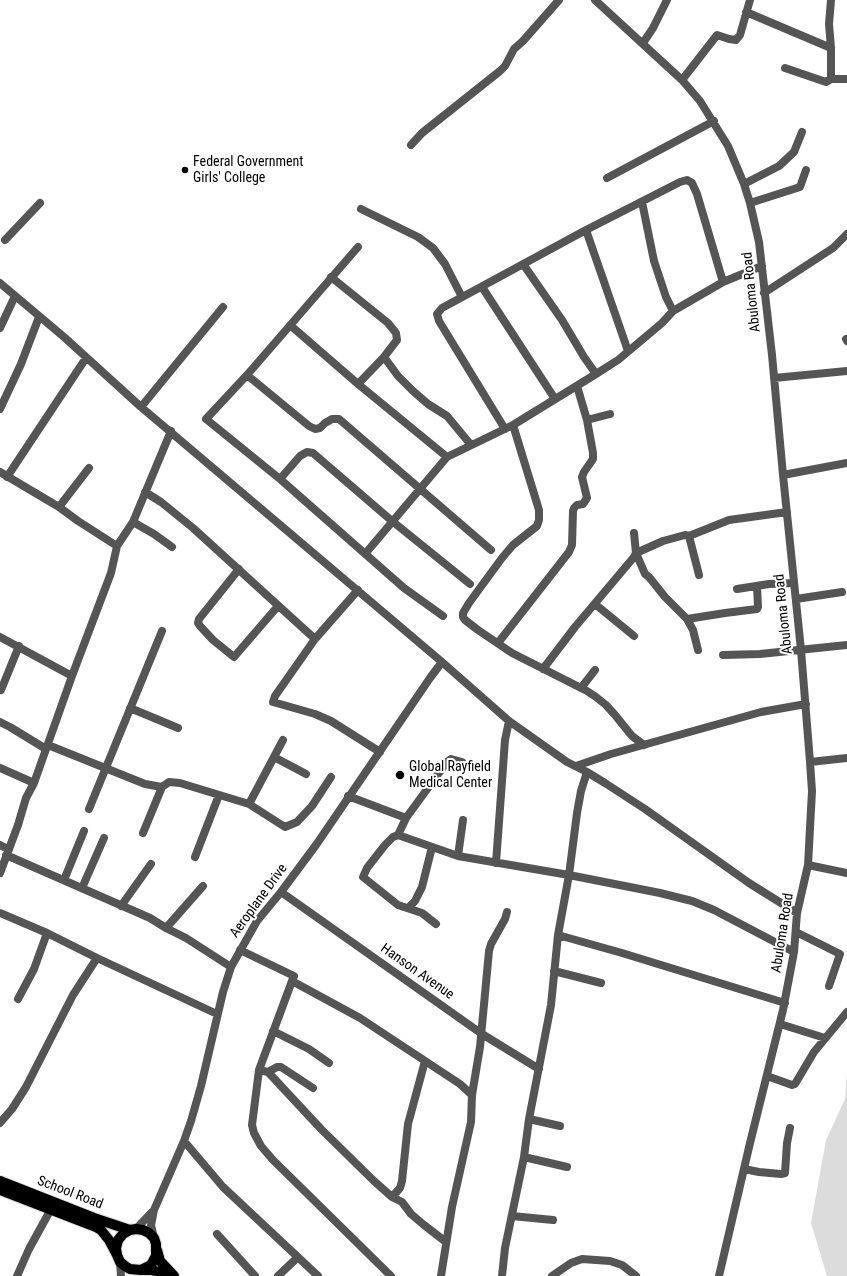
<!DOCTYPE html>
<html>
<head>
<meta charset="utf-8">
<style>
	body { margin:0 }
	canvas { display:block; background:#fff }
</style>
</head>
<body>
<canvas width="847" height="1276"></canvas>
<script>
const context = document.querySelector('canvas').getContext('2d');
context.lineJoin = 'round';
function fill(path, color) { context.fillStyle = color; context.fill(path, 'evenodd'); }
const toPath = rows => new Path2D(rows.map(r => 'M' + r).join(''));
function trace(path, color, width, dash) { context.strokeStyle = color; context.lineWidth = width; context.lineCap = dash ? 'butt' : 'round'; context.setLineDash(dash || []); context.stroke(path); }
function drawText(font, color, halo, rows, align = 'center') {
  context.font = font + ' "Roboto Condensed",sans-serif'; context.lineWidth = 4; context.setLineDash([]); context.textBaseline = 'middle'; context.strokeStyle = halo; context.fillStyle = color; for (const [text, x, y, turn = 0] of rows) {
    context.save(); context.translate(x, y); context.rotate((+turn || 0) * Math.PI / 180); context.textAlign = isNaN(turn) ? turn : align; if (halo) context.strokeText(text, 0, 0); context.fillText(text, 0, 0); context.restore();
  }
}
fill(toPath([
	[847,1074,847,1276,827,1276,811,1223,826,1140,845,1099]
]), '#dcdcdc');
const major = toPath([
	[0,1181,94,1218,130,1230],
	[0,1190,96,1227,101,1230,109,1240,117,1255,120,1262,125,1266,130,1269,141,1270,151,1265,156,1256,156,1244,154,1238,149,1233,143,1230,136,1229,130,1230,123,1234,118,1240,116,1248,117,1255],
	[157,1250,160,1261,174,1276],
	[141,1270,152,1270,161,1273,165,1276]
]);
trace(major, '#dbdbdb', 12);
trace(toPath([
	[595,0,682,80,700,101,728,146,744,184,750,203,759,242,772,355,783,475,801,650,810,762,812,791,808,865,797,913,794,952,783,1010,750,1143,719,1276],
	[831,0,829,24,831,48,831,79],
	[746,12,831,48],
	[643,43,653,28,667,0],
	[785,68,826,82,831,79,847,79],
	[682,80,717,35,729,39,736,40,740,35,750,0],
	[411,145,422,133,500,71,505,66,514,49,523,41,559,0],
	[607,178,714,121],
	[744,184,779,166,794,152,802,132],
	[642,202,654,261,666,297,673,311],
	[750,203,800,187,806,170],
	[361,209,418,237,433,248,445,264,462,297],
	[586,230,628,351],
	[5,240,40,203],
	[358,247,247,375,206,419,280,479,404,588,443,616],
	[523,264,562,320,584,357,596,374],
	[331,277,388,323,396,333,397,340,384,357,358,384],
	[0,283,64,337,141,407,442,662,509,721,567,762,587,772,605,783,645,809,749,883,797,913],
	[482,287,555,399],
	[764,293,833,248,847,234],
	[290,325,358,384,447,457],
	[0,328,15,296],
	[846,339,847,341],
	[384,357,398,376,413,391,428,404,447,416,471,445],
	[247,375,309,426,315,429,320,428,325,423,332,419,339,419,491,550],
	[774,378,847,371],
	[577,386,587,420,610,414],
	[141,407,223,307],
	[0,409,21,364,39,317],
	[513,425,539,510,539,520,537,526,513,545,502,558,469,603,463,613,463,617,465,620,478,630,512,653,587,691,596,697,606,705,615,715,632,736,644,745],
	[505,429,439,321,437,314,442,308,586,230,680,182,687,180,692,183,697,194,723,282],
	[0,472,59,507,78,521,117,546],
	[783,475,847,463],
	[7,477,86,358],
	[280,479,300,456,307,452,313,453,392,521,470,584],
	[145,492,161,502,193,528,315,639],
	[59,507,89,468],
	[133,522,154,534,172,547],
	[634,533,636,553,645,574,649,577,665,597,687,619,693,630,698,650],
	[689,536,699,575],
	[365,554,447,457,513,425,596,374,618,360,662,323,673,311,723,282,762,266],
	[239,569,199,619,198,623,200,626,213,640,234,657,278,606],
	[737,589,769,584,794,583],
	[358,590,315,639,275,696,273,702,315,714,331,721,380,752],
	[796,599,842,592],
	[595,604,634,636],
	[687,619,725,613,757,609,758,607,757,586],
	[0,637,72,676],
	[498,643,569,552,572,545,573,511,574,508,577,505,583,504,587,498,582,477,584,472,593,459,593,453,587,420],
	[723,655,760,654,847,645],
	[543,669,575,627,634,557,636,553,663,541,685,535,689,536,729,520,787,512],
	[581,688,595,670],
	[1,690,19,646],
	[130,708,178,728],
	[0,722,10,727,46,749],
	[48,745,145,784,162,787],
	[274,757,306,774],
	[810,762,847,758],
	[576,766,611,754,761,712,806,704],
	[0,768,34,783],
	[348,796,406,818],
	[249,804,283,740],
	[89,809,162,631],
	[143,833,162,787,169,782,180,783,249,804,285,827,297,822,312,806,331,777],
	[398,835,458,856,569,875,660,893,692,901,714,910,794,952],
	[0,845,8,849],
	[6,855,150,918,166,928,186,938,231,967],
	[458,856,463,820],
	[195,857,219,795],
	[496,863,505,740,509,721],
	[808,865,847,873],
	[0,873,18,825,26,798,34,783,72,676,111,573,117,546,133,522,171,431],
	[64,880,84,831],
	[82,888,104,838],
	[281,892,482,1034,539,1069],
	[121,906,151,864],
	[408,908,415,901,422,887,432,847],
	[0,913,47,933,97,958,73,995,26,1087,12,1109,0,1123],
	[436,924,422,913,398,905,363,877,367,868,385,845,393,837,398,835,406,818,447,762,451,759,462,762],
	[166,928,203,886],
	[796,932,840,954,829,986],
	[558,935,622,953,785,1003],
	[240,950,294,976,292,981,360,1018,460,1084,472,1095],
	[97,958,217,1014],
	[554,971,601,983],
	[292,981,259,1070,252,1125,254,1133,261,1146,273,1160,391,1276],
	[18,999,34,969,47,933],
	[780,1024,825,1038],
	[273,1031,309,1049,329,1063],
	[259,1070,268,1072,321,1129,374,1181,392,1197,402,1202,411,1214,424,1225,446,1242],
	[268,1072,277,1067,281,1067,313,1088],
	[767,1076,792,1085,795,1084,814,1052,847,1012],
	[529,1119,560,1126],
	[184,1141,223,1187,318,1276],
	[524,1157,567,1167],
	[744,1169,759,1172,781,1174,785,1173,787,1143,790,1128],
	[392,1197,400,1188,402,1181,408,1124,425,1061],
	[512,1216,553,1220],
	[136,1229,152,1212],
	[217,1234,255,1276],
	[154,1238,151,1225,154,1210,184,1141,191,1121,201,1086,223,992,231,967,257,921,281,892,316,845,430,678,442,662],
	[120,1262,121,1276],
	[17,1276,29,1249,51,1209],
	[278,1276,298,1257],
	[441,1276,452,1207,471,1122,472,1095,480,1047,489,951,491,944,505,919,507,912],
	[502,1276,505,1248,524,1157,529,1119,551,1005,558,935,569,875,577,813,581,791,587,772],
	[552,1276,571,1263,582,1259,610,1261,622,1265,636,1276]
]), '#555', 8);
trace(major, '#000', 10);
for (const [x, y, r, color] of [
	[185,170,4,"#000"],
	[400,775,5,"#000"]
]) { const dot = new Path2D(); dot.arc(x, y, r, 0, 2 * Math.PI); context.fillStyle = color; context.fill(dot); trace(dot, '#fff', 1.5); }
drawText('14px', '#000', '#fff', [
	["Federal Government",193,162],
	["Girls' College",193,178],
	["Global Rayfield",409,767],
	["Medical Center",409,783]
], 'left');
drawText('14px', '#000', '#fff', [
	["Abuloma Road",752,292,-96],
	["Abuloma Road",784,614,-96],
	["Aeroplane Drive",259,901,-54],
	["Abuloma Road",783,933,-81],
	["Hanson Avenue",417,972,35],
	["School Road",70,1193,21]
]);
</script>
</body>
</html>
